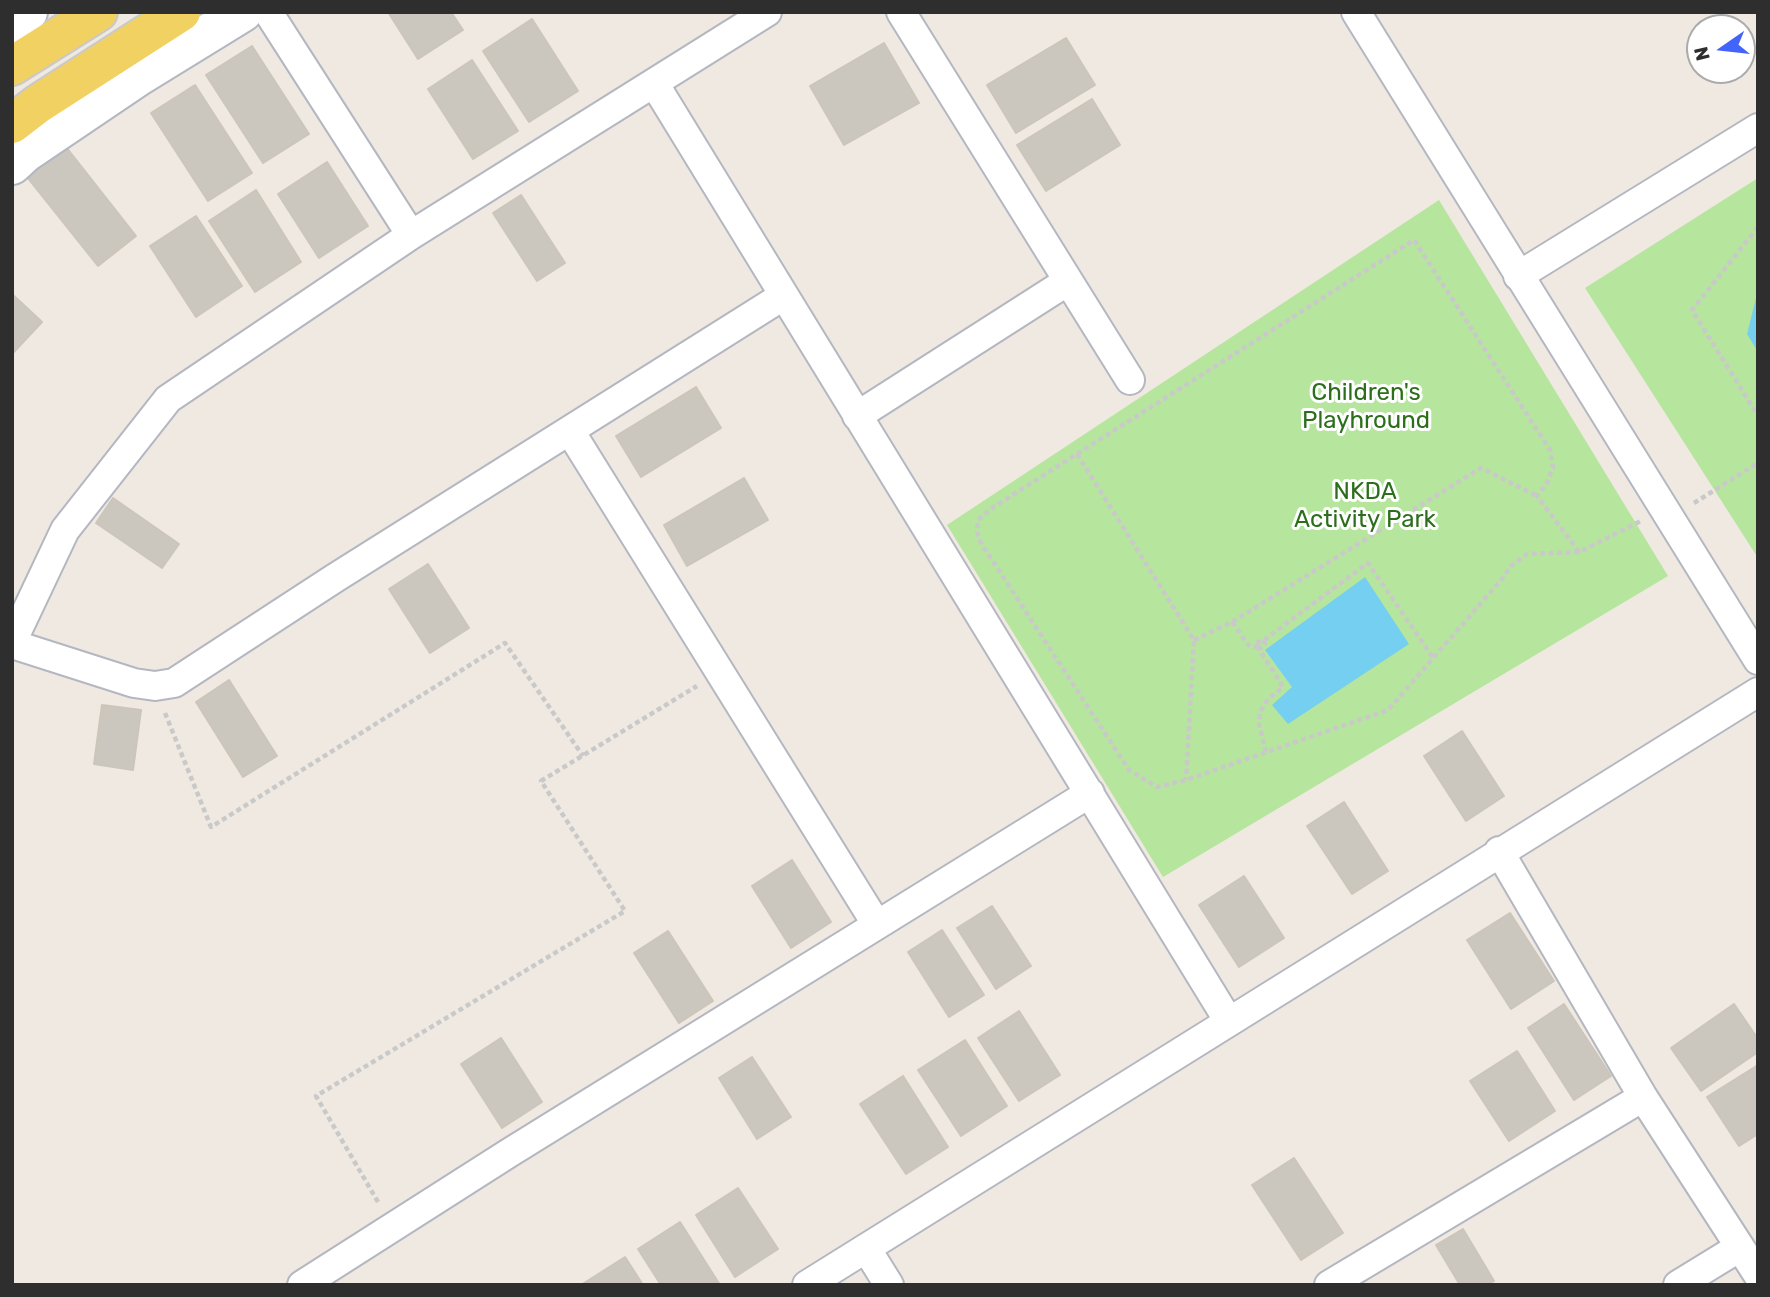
<!DOCTYPE html>
<html>
<head>
<meta charset="utf-8">
<style>
	body { margin:0 }
	#map { position:relative; width:1770px; height:1297px; overflow:hidden; background:#efe9e1; font-family:Rubik,sans-serif }
	canvas { display:block }
	.frame { position:absolute; inset:0; border:14px solid #2e2e2e; pointer-events:none }
	.north { position:absolute; left:1686px; top:14px; width:70px; height:70px; box-sizing:border-box; background:#fff; border:2px solid #ababab; border-radius:50%; rotate:256deg; font-size:19px; font-weight:700; line-height:28px; text-align:center; color:#2e2e2e }
	.north::after { content:''; display:block; margin:auto; width:24px; height:32px; background:#4264fb; clip-path:polygon(50% 0,100% 100%,50% 72%,0 100%) }
</style>
</head>
<body>
<div id="map">
<canvas width="1770" height="1297"></canvas>
<div class="frame"></div>
<div class="north">N</div>
</div>
<script>
const context = document.querySelector('canvas').getContext('2d');
context.lineJoin = 'round';
function fill(path, color) { context.fillStyle = color; context.fill(path, 'evenodd'); }
const toPath = rows => new Path2D(rows.map(r => 'M' + r).join(''));
function trace(path, color, width, dash) { context.strokeStyle = color; context.lineWidth = width; context.lineCap = dash ? 'butt' : 'round'; context.setLineDash(dash || []); context.stroke(path); }
function drawText(font, color, halo, rows, align = 'center') {
  context.font = font + ' Rubik,sans-serif'; context.lineWidth = 6; context.setLineDash([]); context.textBaseline = 'middle'; context.strokeStyle = halo; context.fillStyle = color; for (const [text, x, y, turn = 0] of rows) {
    context.save(); context.translate(x, y); context.rotate((+turn || 0) * Math.PI / 180); context.textAlign = isNaN(turn) ? turn : align; if (halo) context.strokeText(text, 0, 0); context.fillText(text, 0, 0); context.restore();
  }
}
fill(toPath([
	[1758,178,1758,558,1585,288],
	[1439,200,1668,576,1163,877,947,525]
]), '#b6e59e');
fill(toPath([
	[1758,290,1758,352,1747,334],
	[1365,577,1409,644,1288,724,1272,705,1292,687,1265,650]
]), '#75cff0');
const building = toPath([
	[388,12,451,12,463,30,418,59,388,12],
	[532,19,578,91,529,122,483,51,532,19],
	[1066,38,1095,85,1016,133,987,85,1066,38],
	[884,43,919,103,844,145,810,86,884,43],
	[252,46,309,134,263,163,206,75,252,46],
	[472,60,518,131,473,159,428,89,472,60],
	[195,85,252,173,208,201,151,113,195,85],
	[1092,99,1120,145,1046,191,1017,145,1092,99],
	[66,147,136,236,98,266,27,177,66,147],
	[327,162,368,226,319,258,278,194,327,162],
	[256,190,301,262,255,292,209,221,256,190],
	[521,195,565,263,537,281,493,213,521,195],
	[196,216,242,286,196,317,150,246,196,216],
	[12,294,42,322,12,354,12,294],
	[696,387,721,428,641,477,616,436,696,387],
	[744,478,768,520,687,566,664,525,744,478],
	[113,498,179,544,162,568,96,523,113,498],
	[428,564,469,628,430,653,389,589,428,564],
	[229,680,277,756,243,777,196,702,229,680],
	[102,705,141,710,133,770,94,764,102,705],
	[1462,731,1504,796,1466,821,1424,756,1462,731],
	[1344,802,1388,871,1352,894,1307,826,1344,802],
	[792,860,831,922,791,948,752,886,792,860],
	[1244,876,1284,938,1239,967,1199,905,1244,876],
	[992,906,1031,966,996,989,957,928,992,906],
	[1510,913,1554,981,1511,1009,1467,940,1510,913],
	[942,930,984,995,949,1017,908,952,942,930],
	[668,931,713,1001,679,1023,634,953,668,931],
	[1564,1004,1611,1076,1574,1100,1528,1028,1564,1004],
	[1734,1004,1758,1039,1758,1052,1701,1091,1671,1048,1734,1004],
	[1019,1011,1060,1075,1019,1101,978,1038,1019,1011],
	[501,1038,542,1102,502,1128,461,1064,501,1038],
	[965,1040,1007,1106,961,1136,918,1070,965,1040],
	[1517,1051,1555,1111,1509,1141,1470,1081,1517,1051],
	[752,1057,791,1117,757,1139,719,1078,752,1057],
	[1758,1065,1758,1134,1739,1146,1707,1097,1758,1065],
	[903,1076,948,1147,906,1174,860,1104,903,1076],
	[1294,1158,1343,1233,1301,1260,1252,1185,1294,1158],
	[738,1188,778,1249,735,1277,696,1215,738,1188],
	[680,1222,720,1285,661,1285,638,1249,680,1222],
	[1463,1229,1494,1281,1487,1285,1460,1285,1436,1245,1463,1229],
	[625,1257,643,1285,581,1285,625,1257]
]);
fill(building, '#cbc7bf');
trace(building, '#cbc5ba', 2);
const street = toPath([
	[268,12,411,235],
	[901,12,1130,380],
	[1356,12,1758,660],
	[654,83,1228,1020],
	[1518,276,1758,128],
	[857,416,1068,281],
	[570,431,877,925],
	[12,642,65,530,168,399,411,235,767,12],
	[12,644,134,683,155,686,174,683,335,578,783,296],
	[1499,851,1643,1097,1758,1275],
	[866,1248,889,1285],
	[302,1285,509,1153,1090,793],
	[807,1285,1758,692],
	[1329,1285,1643,1097],
	[1678,1285,1740,1247]
]);
const secondary = toPath([
	[12,25,28,12],
	[12,165,25,153,139,76,243,12]
]);
const primary = toPath([
	[12,66,98,12],
	[12,124,38,104,181,12]
]);
trace(street, '#b4b7c1', 32);
trace(secondary, '#b4b7c1', 42);
trace(primary, '#c9c9c9', 42);
trace(toPath([
	[1758,227,1692,310,1758,416],
	[1077,454,1194,640,1186,780],
	[1694,503,1758,463],
	[1579,552,1537,496,1547,483,1553,467,1550,450,1414,240,992,508,978,520,977,532,981,543,1129,770,1157,787,1186,780,1388,710,1502,579,1511,566,1527,554,1579,552,1641,521],
	[1232,622,1248,645,1256,647],
	[1194,640,1232,622,1481,468,1537,496],
	[1264,640,1265,644,1259,649,1283,687,1268,699,1260,712,1259,724,1266,752],
	[1259,649,1255,643,1264,640,1368,563,1434,659],
	[165,713,211,827,505,643,583,756],
	[378,1202,316,1096,625,911,541,781,697,686]
]), '#c9c9c9', 4.5, [5, 3.5]);
trace(street, '#fff', 28);
trace(secondary, '#fff', 38);
trace(primary, '#f2d163', 38);
drawText('24px', '#2c6e1b', '#fff', [
	["Children's",1366,393],
	["Playhround",1366,421],
	["NKDA",1365,492],
	["Activity Park",1365,520]
]);
</script>
</body>
</html>
